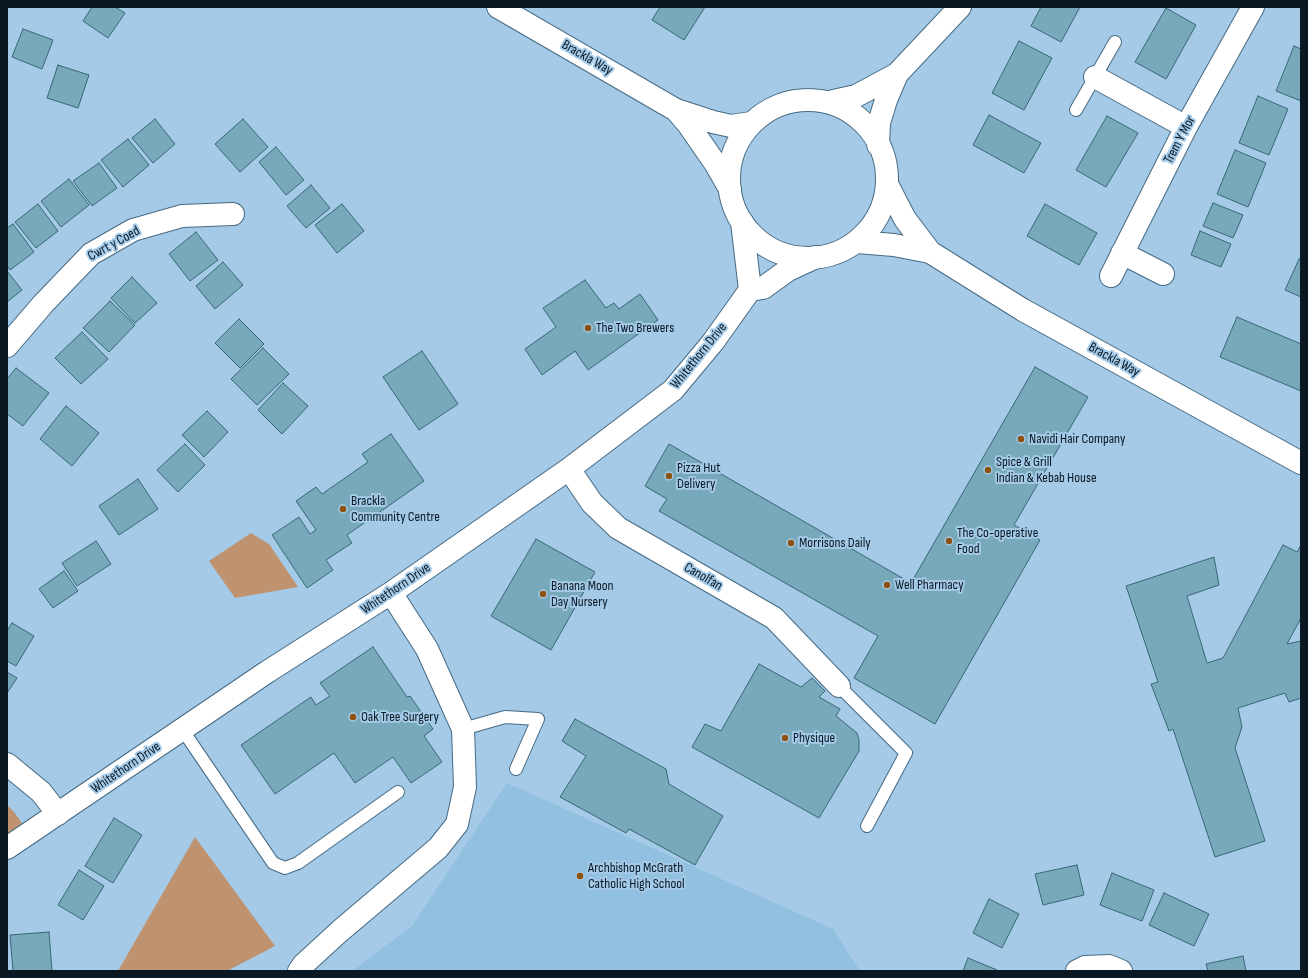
<!DOCTYPE html>
<html>
<head>
<meta charset="utf-8">
<style>
	body { margin:0 }
	#map { position:relative; width:1308px; height:978px; overflow:hidden; background:#a4cae7; font-family:"Sofia Sans Condensed",sans-serif }
	canvas { display:block }
	.frame { position:absolute; inset:0; border:8px solid #0a1823; pointer-events:none }
</style>
</head>
<body>
<div id="map">
<canvas width="1308" height="978"></canvas>
<div class="frame"></div>
</div>
<script>
const context = document.querySelector('canvas').getContext('2d');
context.lineJoin = 'round';
function fill(path, color) { context.fillStyle = color; context.fill(path, 'evenodd'); }
const toPath = rows => new Path2D(rows.map(r => 'M' + r).join(''));
function trace(path, color, width, dash) { context.strokeStyle = color; context.lineWidth = width; context.lineCap = dash ? 'butt' : 'round'; context.setLineDash(dash || []); context.stroke(path); }
function drawText(font, color, halo, rows, align = 'center') {
  context.font = font + ' "Sofia Sans Condensed",sans-serif'; context.lineWidth = 4; context.setLineDash([]); context.textBaseline = 'middle'; context.strokeStyle = halo; context.fillStyle = color; for (const [text, x, y, turn = 0] of rows) {
    context.save(); context.translate(x, y); context.rotate((+turn || 0) * Math.PI / 180); context.textAlign = isNaN(turn) ? turn : align; if (halo) context.strokeText(text, 0, 0); context.fillText(text, 0, 0); context.restore();
  }
}
fill(toPath([
	[507,783,833,929,860,971,352,971,412,926]
]), '#92c0e1');
fill(toPath([
	[251,533,269,544,298,587,235,598,209,561],
	[7,805,15,813,23,825,7,835],
	[195,837,275,946,227,971,118,971]
]), '#bf9370');
const building = toPath([
	[92,7,115,7,125,13,108,38,83,21,92,7],
	[660,7,705,7,684,40,652,20,660,7],
	[1041,7,1080,7,1061,42,1031,26,1041,7],
	[1166,8,1196,25,1166,79,1135,62,1166,8],
	[23,29,53,40,42,69,12,57,23,29],
	[1019,41,1052,58,1024,110,992,93,1019,41],
	[1294,46,1301,49,1301,101,1276,91,1294,46],
	[58,65,89,75,78,108,47,98,58,65],
	[1258,96,1288,109,1269,155,1239,143,1258,96],
	[989,115,1041,143,1024,173,973,145,989,115],
	[1107,116,1138,133,1106,187,1076,170,1107,116],
	[155,119,175,144,153,163,132,138,155,119],
	[243,119,268,147,240,172,215,144,243,119],
	[128,139,149,165,123,187,101,160,128,139],
	[276,147,304,180,286,195,259,162,276,147],
	[1235,150,1266,163,1248,207,1217,194,1235,150],
	[99,163,117,188,92,206,73,181,99,163],
	[69,179,89,205,61,227,41,201,69,179],
	[311,185,330,208,306,228,287,206,311,185],
	[1213,203,1243,215,1233,238,1203,226,1213,203],
	[38,204,58,231,36,248,15,222,38,204],
	[342,204,364,231,337,253,315,225,342,204],
	[1045,204,1097,233,1079,265,1027,236,1045,204],
	[13,224,34,252,10,270,7,266,7,228,13,224],
	[1200,231,1231,244,1221,267,1191,255,1200,231],
	[196,232,218,260,190,281,169,254,196,232],
	[1299,259,1301,260,1301,297,1285,290,1299,259],
	[223,262,243,285,215,309,196,286,223,262],
	[7,271,22,290,7,302,7,271],
	[132,277,157,303,135,323,111,298,132,277],
	[585,280,606,308,614,303,619,309,640,294,658,320,588,370,575,351,542,375,525,349,556,327,543,308,585,280],
	[110,301,135,325,109,352,83,328,110,301],
	[1237,317,1301,344,1301,391,1220,357,1237,317],
	[239,319,264,344,240,368,215,343,239,319],
	[82,332,108,359,81,384,55,358,82,332],
	[263,348,289,374,257,405,231,379,263,348],
	[422,351,458,404,419,430,383,377,422,351],
	[1035,367,1088,397,1014,525,1040,540,935,724,854,678,878,636,659,511,667,499,645,486,669,444,911,583,1035,367],
	[16,368,49,393,23,426,7,414,7,379,16,368],
	[283,383,308,406,282,434,258,410,283,383],
	[66,406,99,433,72,466,40,439,66,406],
	[207,411,228,432,204,457,182,435,207,411],
	[391,434,424,481,347,535,352,543,326,560,333,570,307,588,272,535,299,517,310,534,316,530,296,501,316,487,322,494,368,462,362,454,391,434],
	[185,444,205,465,178,492,157,470,185,444],
	[138,479,158,509,119,535,99,506,138,479],
	[536,539,595,572,551,650,491,616,536,539],
	[96,541,111,564,77,586,62,563,96,541],
	[1283,545,1297,552,1301,545,1301,618,1287,644,1301,641,1301,698,1289,702,1285,693,1238,708,1242,727,1235,748,1265,841,1215,857,1173,729,1169,731,1151,684,1158,682,1126,586,1214,557,1219,585,1187,596,1207,663,1223,658,1283,545],
	[64,571,78,591,53,608,39,589,64,571],
	[12,623,34,636,16,666,7,661,7,631,12,623],
	[373,647,407,697,410,696,433,729,424,736,442,762,411,783,393,757,355,783,334,753,275,794,241,745,311,697,316,705,330,696,320,683,373,647],
	[759,664,801,687,812,678,825,691,819,697,840,709,836,716,857,733,859,740,859,751,819,818,692,747,705,724,721,731,759,664],
	[7,672,17,678,7,693,7,672],
	[575,719,666,769,669,784,723,816,695,865,629,829,626,833,560,797,586,756,562,741,575,719],
	[114,818,142,835,113,883,85,866,114,818],
	[1077,865,1084,895,1043,905,1035,874,1077,865],
	[79,870,104,886,83,920,58,905,79,870],
	[1112,873,1154,890,1142,921,1100,905,1112,873],
	[1164,893,1209,914,1194,946,1149,925,1164,893],
	[989,899,1019,914,1002,948,973,933,989,899],
	[49,932,52,971,13,971,10,935,49,932],
	[1243,956,1246,971,1208,971,1206,964,1243,956],
	[968,958,997,970,997,971,963,971,968,958]
]);
fill(building, '#78a9ba');
trace(building, '#376776', 1);
const service = toPath([
	[1076,110,1115,42],
	[839,686,906,753,867,826],
	[182,729,273,863,285,868,298,863,398,792],
	[463,729,505,717,538,719,516,769]
]);
const minor = toPath([
	[1095,77,1186,127],
	[1122,253,1163,274],
	[1111,276,1186,127,1253,7],
	[750,290,763,288,788,270,816,257],
	[7,346,43,304,91,254,133,230,182,216,233,214],
	[569,469,592,503,618,528,774,618,839,686],
	[7,764,41,792,58,814],
	[7,848,267,672,391,593,569,469,673,390,713,342,750,290,742,222],
	[299,971,304,964,340,931,438,848,457,824,465,787,463,729,427,649,391,593],
	[1077,971,1085,967,1109,966,1121,971]
]);
const tertiary = toPath([
	[498,7,676,110,713,122,731,126,751,123],
	'729 179a79 79 0 1 1 158 0a79 79 0 1 1-158 0Z',
	[829,102,856,96,897,74,960,7],
	[676,110,688,124,715,163,730,189],
	[878,145,879,123,886,100,897,74],
	[887,184,905,219,930,252,1023,310,1301,463],
	[857,242,894,245,930,252]
]);
trace(service, '#466a83', 14);
trace(minor, '#466a83', 24);
trace(tertiary, '#466a83', 24);
trace(service, '#fff', 12);
trace(minor, '#fff', 22);
trace(tertiary, '#fff', 22);
for (const [x, y, r, color] of [
	[588,328,4,"#8d5111"],
	[1021,439,4,"#8d5111"],
	[988,470,4,"#8d5111"],
	[669,476,4,"#8d5111"],
	[343,509,4,"#8d5111"],
	[949,541,4,"#8d5111"],
	[791,543,4,"#8d5111"],
	[887,585,4,"#8d5111"],
	[543,594,4,"#8d5111"],
	[353,717,4,"#8d5111"],
	[785,738,4,"#8d5111"],
	[580,876,4,"#8d5111"]
]) { const dot = new Path2D(); dot.arc(x, y, r, 0, 2 * Math.PI); context.fillStyle = color; context.fill(dot); trace(dot, '#a4cae7', 1.5); }
drawText('14px', '#0a1823', '#a4cae7', [
	["Brackla Way",587,58,30],
	["Trem Y Mor",1180,140,-62],
	["Cwrt y Coed",114,244,-29],
	["Whitethorn Drive",699,356,-51],
	["Brackla Way",1114,360,29],
	["Canolfan",703,577,30],
	["Whitethorn Drive",396,589,-34],
	["Whitethorn Drive",126,768,-34]
]);
drawText('14px', '#0a1823', '#a4cae7', [
	["The Two Brewers",596,328],
	["Navidi Hair Company",1029,439],
	["Spice & Grill",996,462],
	["Indian & Kebab House",996,478],
	["Pizza Hut",677,468],
	["Delivery",677,484],
	["Brackla",351,501],
	["Community Centre",351,517],
	["The Co-operative",957,533],
	["Food",957,549],
	["Morrisons Daily",799,543],
	["Well Pharmacy",895,585],
	["Banana Moon",551,586],
	["Day Nursery",551,602],
	["Oak Tree Surgery",361,717],
	["Physique",793,738],
	["Archbishop McGrath",588,868],
	["Catholic High School",588,884]
], 'left');
</script>
</body>
</html>
